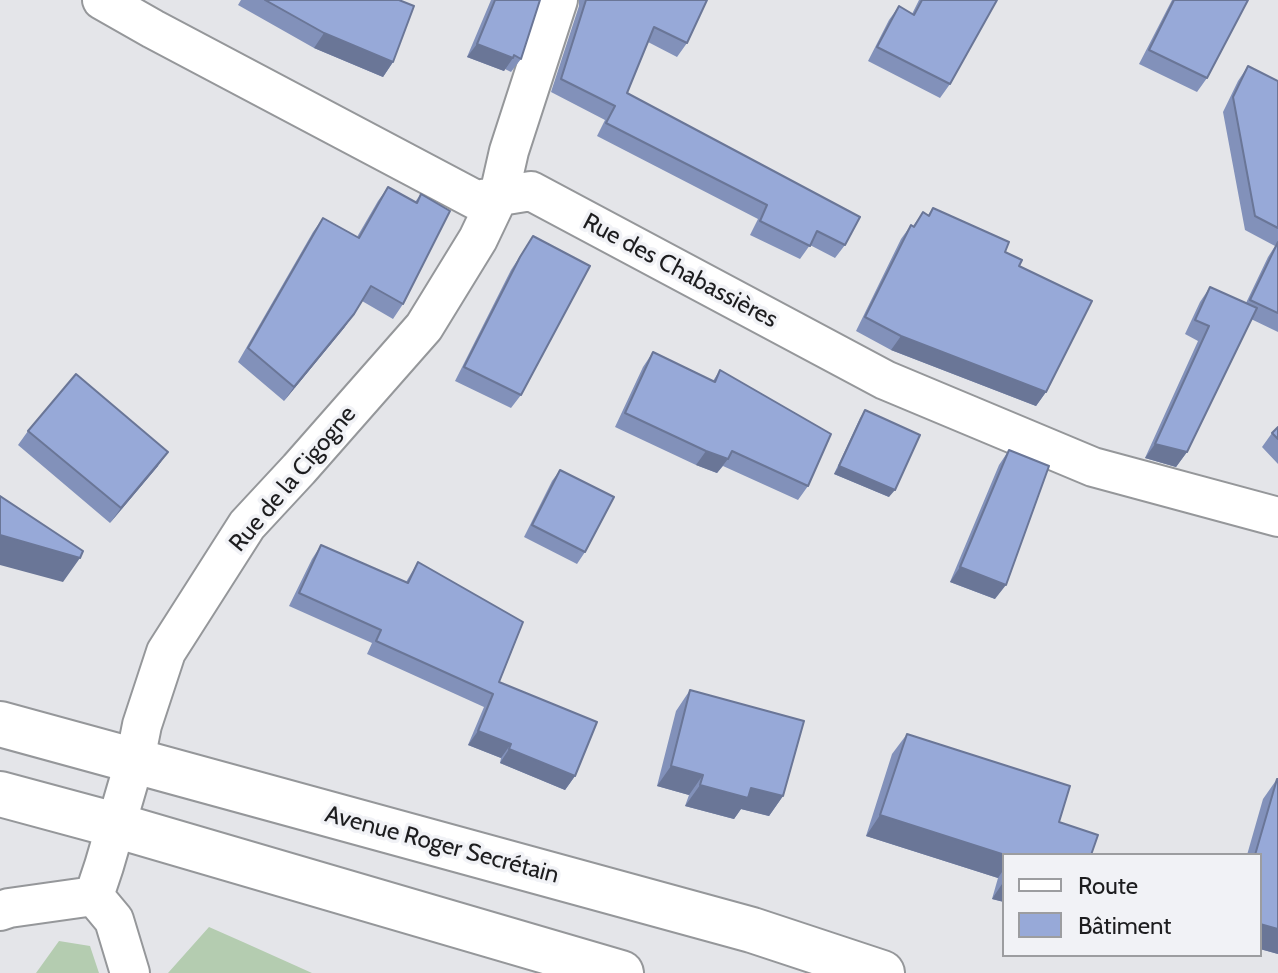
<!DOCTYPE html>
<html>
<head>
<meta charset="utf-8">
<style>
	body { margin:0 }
	#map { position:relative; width:1278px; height:973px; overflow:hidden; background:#e4e5e9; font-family:Cabin,sans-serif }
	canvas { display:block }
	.legend { position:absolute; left:1002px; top:853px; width:260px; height:104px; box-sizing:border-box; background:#f1f2f6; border:2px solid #9c9da0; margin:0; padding:10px 14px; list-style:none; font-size:24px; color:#1d1d1f }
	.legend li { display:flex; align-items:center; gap:16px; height:40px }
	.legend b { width:40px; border:2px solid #9c9da0 }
</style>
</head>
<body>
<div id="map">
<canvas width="1278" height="973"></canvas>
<ul class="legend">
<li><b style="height:10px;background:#fff"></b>Route</li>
<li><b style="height:22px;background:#97a9d8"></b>Bâtiment</li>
</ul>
</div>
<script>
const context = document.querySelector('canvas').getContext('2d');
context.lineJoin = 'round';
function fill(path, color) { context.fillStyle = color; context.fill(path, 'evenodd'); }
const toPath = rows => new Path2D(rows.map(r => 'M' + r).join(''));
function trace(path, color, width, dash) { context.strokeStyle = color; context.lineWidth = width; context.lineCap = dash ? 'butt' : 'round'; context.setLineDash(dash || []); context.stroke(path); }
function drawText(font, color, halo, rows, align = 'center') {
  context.font = font + ' Cabin,sans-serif'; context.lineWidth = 7; context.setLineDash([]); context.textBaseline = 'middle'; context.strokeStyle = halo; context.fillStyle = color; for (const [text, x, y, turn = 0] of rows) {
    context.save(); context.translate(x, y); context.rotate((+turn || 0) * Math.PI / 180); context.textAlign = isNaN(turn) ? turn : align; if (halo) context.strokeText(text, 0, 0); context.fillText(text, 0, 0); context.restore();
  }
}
fill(toPath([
	[209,927,243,942,312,973,168,973],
	[59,941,90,946,99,973,36,973]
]), '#b4ccb0');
const minor = toPath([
	[102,0,153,29,476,200,531,191,885,380,1093,467,1278,517],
	[94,896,104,866,135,760,142,725,166,652,247,525,299,469,424,327,478,239,499,195,509,151,558,0],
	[94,896,114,920,130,973],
	[0,911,9,908,94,896]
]);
const primary = toPath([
	[0,724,752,930,882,973],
	[0,794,115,825,621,973]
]);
trace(minor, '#95979a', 42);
trace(primary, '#95979a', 48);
trace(minor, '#fff', 38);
trace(primary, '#fff', 44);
fill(toPath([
	[241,0,399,0,393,62,383,77,314,48,238,5],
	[491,0,540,0,521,59,511,72,505,69,504,71,467,57],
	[579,0,707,0,687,43,677,57,648,42,627,93,845,245,835,258,810,245,800,259,750,235,758,219,597,136,605,120,551,92,579,6],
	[919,0,997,0,950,84,940,98,868,61,889,20,899,6,912,14],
	[1172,0,1248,0,1207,78,1197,92,1139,64],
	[1248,66,1278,81,1278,332,1251,319,1187,452,1176,467,1145,458,1198,341,1185,334,1200,302,1210,287,1246,303,1268,257,1275,246,1245,230,1223,112,1238,81],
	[388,187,415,202,421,194,403,304,393,319,362,301,344,328,284,401,238,362,313,232,323,218,357,237,378,201],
	[933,208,1005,252,1019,266,1046,392,1036,406,891,350,856,331,901,239,911,225,913,226,923,212,928,215],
	[533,236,521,395,511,408,455,381,511,270],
	[653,352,713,381,720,370,808,486,798,500,723,466,717,473,696,465,615,427,643,367],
	[865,410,889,497,834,474,860,418],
	[1278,427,1278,464,1262,447,1272,433],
	[28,431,158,466,110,523,18,445],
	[1009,450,995,599,950,582,999,465],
	[560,470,585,552,577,564,524,537,552,481],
	[321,545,406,582,418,562,499,682,575,776,565,790,500,763,501,758,468,745,484,707,367,654,372,643,289,606,312,559],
	[690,690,783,796,769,816,741,809,734,819,685,806,689,795,657,786,676,711],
	[907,734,1004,855,1004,902,992,899,998,878,866,836,892,754],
	[1277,779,1278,779,1278,954,1260,949,1260,855,1247,855,1263,799]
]), '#8291ba');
fill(toPath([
	[324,33,393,62,383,77,314,48],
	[477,44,513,58,504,71,467,57],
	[354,314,344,328,284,401,294,387],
	[901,336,1046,392,1036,406,891,350],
	[1155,444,1187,452,1176,467,1145,458],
	[706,451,728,459,717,473,696,465],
	[168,452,158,466,110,523,121,508],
	[839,466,895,490,889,497,834,474],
	[0,535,80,558,63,582,0,565],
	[960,567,1006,585,995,599,950,582],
	[478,731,511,744,501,758,468,745],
	[509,749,575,776,565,790,500,763],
	[671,766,703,775,689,795,657,786],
	[700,785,751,788,783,796,769,816,741,809,734,819,685,806],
	[880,815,1004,855,1004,869,998,878,866,836],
	[1004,881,1004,902,992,899],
	[1260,924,1278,929,1278,954,1260,949]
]), '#6a7697');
const building = toPath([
	[265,0,399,0,414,6,393,62,324,33,265,0],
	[495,0,540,0,521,59,514,55,513,58,477,44,495,0],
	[586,0,707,0,687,43,654,27,627,93,860,217,845,245,817,231,810,246,760,221,767,205,606,123,615,106,561,79,586,0],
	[922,0,997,0,950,84,877,47,899,6,914,15,922,0],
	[1174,0,1248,0,1207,78,1149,50,1174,0],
	[1248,66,1278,81,1278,228,1255,216,1233,97,1248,66],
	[388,187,417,203,421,194,450,211,403,304,371,286,354,314,294,387,248,348,323,218,359,238,388,187],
	[933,208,1009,242,1005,252,1022,260,1019,266,1092,301,1046,392,901,336,865,317,911,225,914,227,923,212,929,216,933,208],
	[533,236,590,266,521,395,464,367,520,257,533,236],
	[1278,242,1278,313,1250,300,1278,242],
	[1210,287,1257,308,1187,452,1155,444,1209,326,1195,320,1210,287],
	[653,352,715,382,720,370,831,434,808,486,732,451,728,459,706,451,625,413,653,352],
	[76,374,168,452,121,508,28,431,76,374],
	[865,410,920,435,895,490,839,466,865,410],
	[1278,427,1278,439,1272,433,1278,427],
	[1009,450,1049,466,1006,585,960,567,1009,450],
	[560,470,614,497,585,552,532,525,560,470],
	[0,496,83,551,80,558,0,535,0,496],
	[321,545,408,583,418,562,523,622,499,682,597,722,575,776,509,749,511,744,478,731,493,694,376,641,381,630,299,593,321,545],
	[690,690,804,721,783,796,751,788,748,798,700,785,703,775,671,766,690,690],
	[907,734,1070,786,1059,822,1098,835,1091,855,1005,855,880,815,907,734],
	[1277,779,1278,779,1278,929,1260,924,1260,855,1255,855,1277,779]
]);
fill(building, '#97a9d8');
trace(building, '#6a7697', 2);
drawText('24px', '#1d1d1f', '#f1f2f6', [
	["Rue des Chabassières",680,271,28],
	["Rue de la Cigogne",293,479,-50],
	["Avenue Roger Secrétain",442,845,15]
]);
</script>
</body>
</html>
